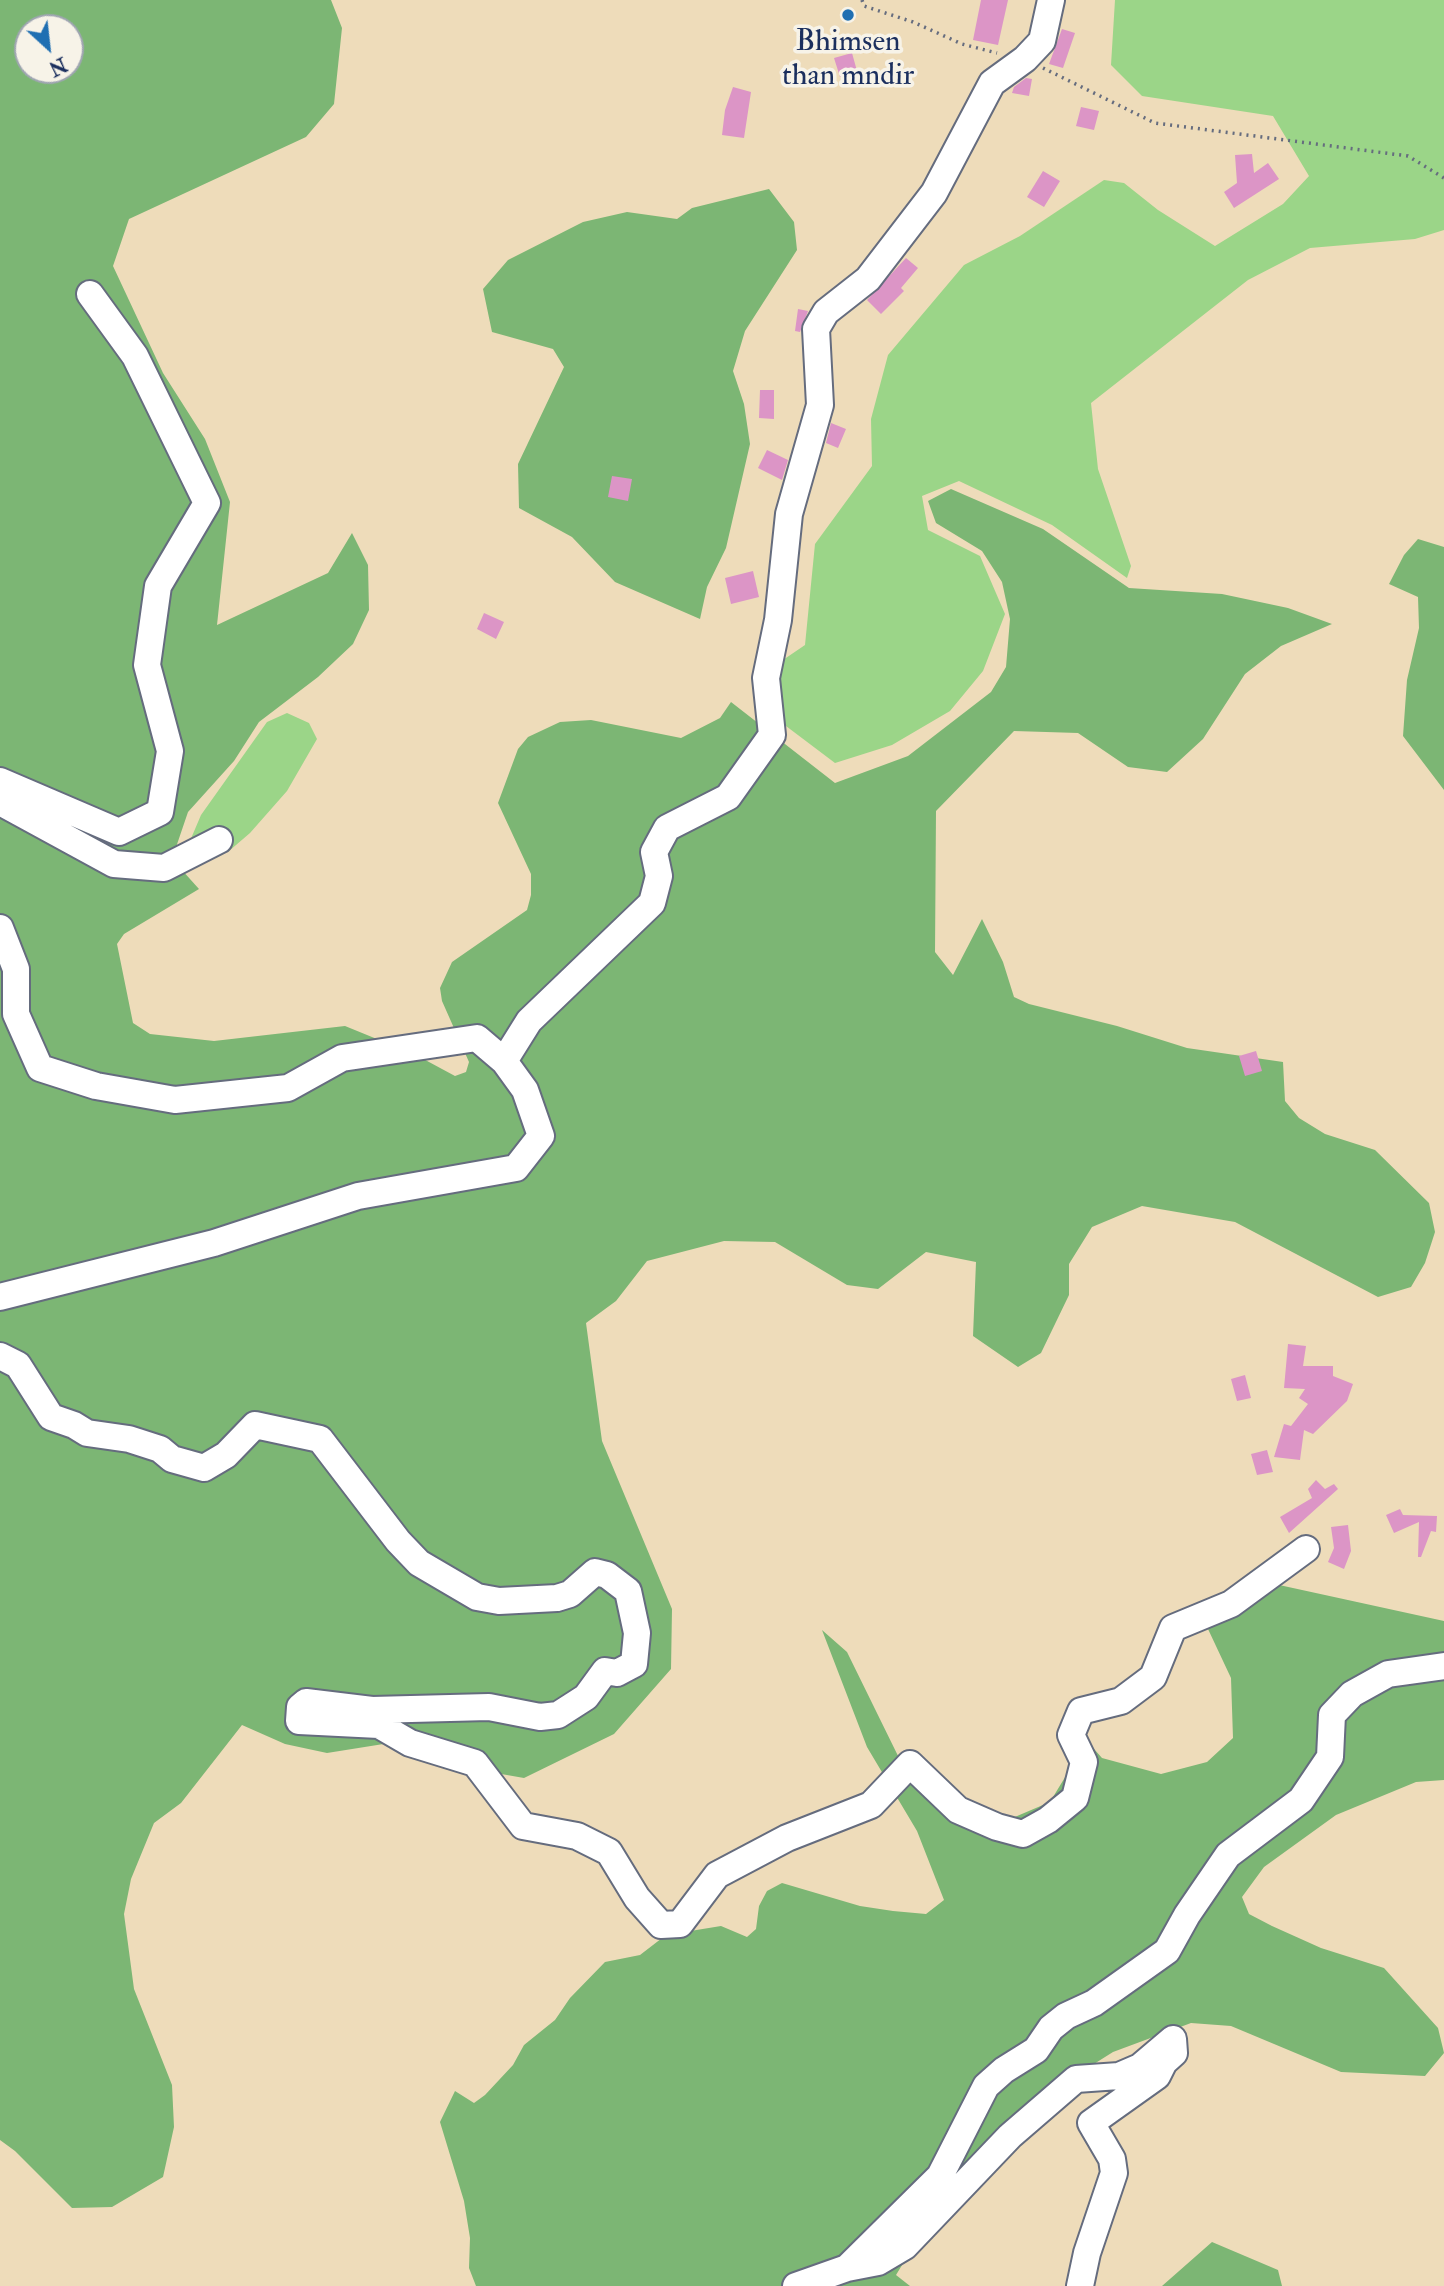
<!DOCTYPE html>
<html>
<head>
<meta charset="utf-8">
<style>
	body { margin:0 }
	#map { position:relative; width:1444px; height:2286px; overflow:hidden; background:#eedcba; font-family:"IM FELL Double Pica",serif }
	canvas { display:block }
	.north { position:absolute; left:14px; top:14px; width:70px; height:70px; box-sizing:border-box; background:#f7f3e8; border:2px solid #9fa5b1; border-radius:50%; rotate:153deg; font-size:19px; font-weight:700; line-height:28px; text-align:center; color:#1b2f5e }
	.north::after { content:''; display:block; margin:auto; width:24px; height:32px; background:#1f6fb2; clip-path:polygon(50% 0,100% 100%,50% 72%,0 100%) }
</style>
</head>
<body>
<div id="map">
<canvas width="1444" height="2286"></canvas>
<div class="north">N</div>
</div>
<script>
const context = document.querySelector('canvas').getContext('2d');
context.lineJoin = 'round';
function fill(path, color) { context.fillStyle = color; context.fill(path, 'evenodd'); }
const toPath = rows => new Path2D(rows.map(r => 'M' + r).join(''));
function trace(path, color, width, dash) { context.strokeStyle = color; context.lineWidth = width; context.lineCap = dash ? 'butt' : 'round'; context.setLineDash(dash || []); context.stroke(path); }
function drawText(font, color, halo, rows, align = 'center') {
  context.font = font + ' "IM FELL Double Pica",serif'; context.lineWidth = 7; context.setLineDash([]); context.textBaseline = 'middle'; context.strokeStyle = halo; context.fillStyle = color; for (const [text, x, y, turn = 0] of rows) {
    context.save(); context.translate(x, y); context.rotate((+turn || 0) * Math.PI / 180); context.textAlign = isNaN(turn) ? turn : align; if (halo) context.strokeText(text, 0, 0); context.fillText(text, 0, 0); context.restore();
  }
}
fill(toPath([
	[1115,0,1444,0,1444,230,1415,239,1310,248,1248,280,1091,403,1098,469,1131,566,1127,578,1052,525,959,481,922,496,928,530,980,556,1005,614,983,671,950,711,892,745,835,763,782,723,780,662,805,645,815,544,872,466,871,419,888,355,964,265,1020,236,1104,180,1124,183,1158,210,1215,246,1283,204,1309,176,1273,116,1142,96,1111,65],
	[287,713,309,723,317,739,287,791,250,833,229,851,195,868,187,865,184,855,201,815,267,722]
]), '#9bd588');
fill(toPath([
	[0,0,331,0,342,28,334,104,306,137,129,219,113,266,163,373,205,439,230,502,217,625,328,573,352,533,368,565,369,610,353,644,318,677,259,722,234,761,188,812,172,859,199,889,124,934,117,944,133,1023,150,1034,214,1041,345,1026,416,1055,455,1076,466,1072,469,1062,442,1001,440,988,452,962,527,910,531,895,531,874,498,803,518,749,528,737,560,722,591,720,681,738,720,718,731,702,835,783,908,756,991,692,1006,667,1010,619,1002,582,982,551,936,523,928,501,951,489,1043,529,1129,588,1222,594,1288,608,1332,624,1281,646,1245,674,1203,739,1167,772,1128,767,1078,733,1014,731,936,811,935,952,953,975,982,919,1003,962,1014,997,1029,1004,1117,1026,1187,1048,1283,1062,1285,1101,1299,1118,1325,1134,1375,1150,1429,1203,1435,1232,1425,1263,1411,1287,1378,1297,1235,1222,1142,1206,1092,1227,1069,1264,1069,1295,1041,1353,1018,1367,973,1336,976,1262,926,1252,878,1289,847,1285,775,1242,724,1241,647,1261,616,1301,586,1323,602,1441,672,1609,671,1669,614,1734,524,1778,450,1765,396,1742,327,1753,285,1744,242,1725,181,1803,154,1823,131,1879,124,1914,134,1989,172,2085,174,2127,163,2177,112,2207,72,2208,15,2151,0,2140],
	[28,28,70,28,70,70,28,70],
	[769,189,794,222,797,250,745,331,733,371,744,404,750,444,726,548,707,587,700,619,615,582,572,537,519,508,518,464,564,367,553,349,492,332,483,289,508,260,583,222,627,212,677,219,692,208],
	[1418,539,1444,547,1444,790,1403,736,1407,680,1419,628,1418,597,1389,584,1404,555],
	[1270,1583,1444,1621,1444,1780,1416,1782,1336,1815,1264,1867,1242,1897,1249,1914,1272,1926,1321,1948,1384,1968,1438,2028,1444,2053,1425,2076,1341,2072,1231,2026,1191,2023,1113,2052,1051,2091,945,2194,896,2275,910,2286,476,2286,469,2268,470,2238,464,2201,440,2122,455,2091,474,2103,485,2095,513,2065,524,2045,555,2020,570,1998,605,1962,640,1955,666,1935,721,1926,747,1937,756,1929,759,1906,767,1891,782,1883,860,1906,893,1911,926,1914,944,1900,917,1831,867,1747,822,1630,847,1652,901,1762,1003,1822,1050,1802,1087,1741,1102,1758,1161,1774,1207,1762,1233,1738,1231,1678,1208,1629,1206,1599],
	[1212,2242,1278,2270,1282,2286,1162,2286]
]), '#7cb674');
fill(toPath([
	[981,0,1008,0,998,45,973,40],
	[1062,29,1075,33,1063,68,1049,64],
	[852,53,857,71,840,77,834,58],
	[1026,78,1032,79,1029,96,1012,93,1014,87],
	[733,87,751,92,744,138,722,135,725,110],
	[1081,107,1099,111,1094,130,1076,126],
	[1252,154,1254,173,1268,163,1279,179,1234,208,1224,192,1237,183,1235,155],
	[1043,171,1060,181,1044,207,1027,197],
	[906,258,918,268,901,288,904,291,881,314,867,300],
	[798,309,808,311,800,332,795,331],
	[760,390,774,390,774,419,759,418],
	[831,423,846,429,838,448,826,443],
	[767,450,788,460,782,480,758,468],
	[612,476,632,479,628,501,608,497],
	[753,571,759,597,731,604,725,578],
	[484,613,504,622,496,639,477,629],
	[1256,1051,1262,1071,1245,1076,1239,1056],
	[1288,1344,1306,1346,1303,1366,1333,1366,1333,1376,1353,1384,1347,1401,1313,1434,1304,1430,1300,1460,1274,1457,1284,1424,1291,1426,1308,1404,1299,1398,1305,1389,1284,1388],
	[1245,1375,1251,1398,1237,1401,1231,1379],
	[1267,1450,1273,1472,1257,1475,1251,1454],
	[1316,1480,1325,1489,1334,1484,1338,1489,1289,1533,1280,1517,1312,1498,1308,1489],
	[1400,1509,1403,1515,1437,1516,1436,1532,1431,1531,1421,1557,1418,1557,1419,1522,1394,1533,1386,1515],
	[1348,1525,1351,1551,1344,1569,1328,1562,1334,1548,1331,1527]
]), '#dc95c6');
const minor = toPath([
	[0,781,119,832,160,812,170,751,147,665,158,586,207,503,135,356,90,294],
	[0,802,114,864,164,868,219,840],
	[0,928,16,969,16,1014,40,1068,96,1086,175,1100,288,1088,342,1058,477,1038,504,1061,525,1090,541,1136,516,1168,358,1196,214,1243,0,1297],
	[504,1061,529,1021,652,903,659,876,654,852,667,828,728,797,772,735,766,678,778,620,789,514,820,405,816,329,826,312,868,279,934,193,992,83,1025,59,1042,41,1051,0],
	[0,1356,18,1365,51,1417,74,1425,87,1433,129,1439,160,1449,172,1459,204,1468,226,1455,255,1425,320,1439,398,1541,419,1563,477,1597,499,1601,557,1598,570,1594,595,1572,607,1575,628,1591,637,1633,634,1664,617,1673,605,1671,586,1697,558,1715,540,1717,489,1707,372,1710,306,1702,300,1707,299,1721,379,1725,410,1743,475,1763,523,1826,577,1836,609,1852,637,1898,661,1925,680,1924,717,1875,787,1838,871,1805,910,1764,958,1810,997,1827,1023,1834,1048,1820,1075,1798,1084,1762,1071,1735,1081,1711,1121,1701,1153,1677,1173,1628,1231,1604,1306,1549],
	[847,2268,878,2262,905,2246,1010,2136,1076,2079,1119,2076,1140,2067,1173,2039,1174,2053,1164,2062,1157,2076,1091,2123,1112,2159,1114,2173,1087,2253,1080,2286],
	[796,2286,847,2268,940,2176,986,2086,1004,2070,1036,2050,1051,2028,1066,2016,1094,2003,1167,1951,1187,1915,1228,1855,1301,1800,1330,1757,1332,1715,1352,1694,1388,1674,1444,1666]
]);
trace(minor, '#656c7e', 30);
trace(toPath([
	[862,0,864,6,913,22,962,44,997,53],
	[1043,68,1155,123,1408,156,1444,178]
]), '#656c7e', 3.5, [2, 5]);
trace(minor, '#fff', 26);
for (const [x, y, r, color] of [
	[848,15,7,"#1f6fb2"]
]) { const dot = new Path2D(); dot.arc(x, y, r, 0, 2 * Math.PI); context.fillStyle = color; context.fill(dot); trace(dot, '#f7f3e8', 2.5); }
drawText('30px', '#1b2f5e', '#f7f3e8', [
	["Bhimsen",848,44],
	["than mndir",848,78]
]);
</script>
</body>
</html>
